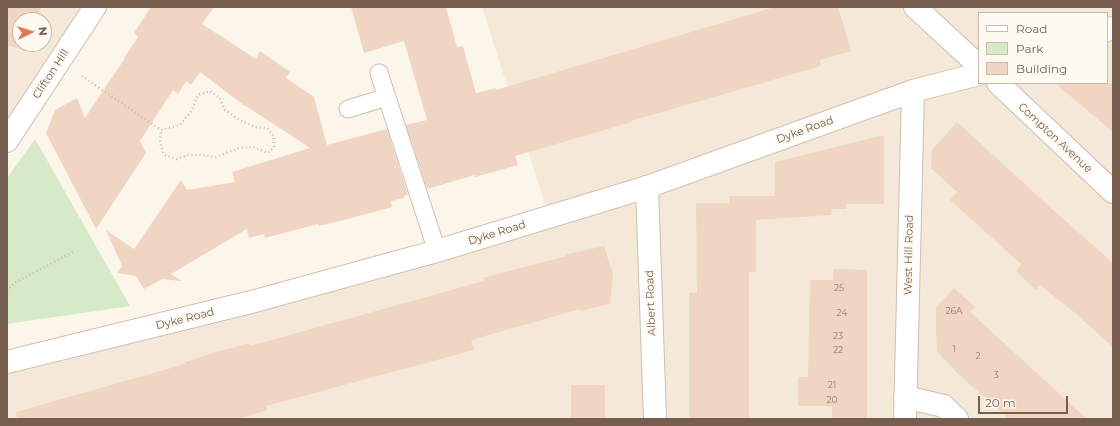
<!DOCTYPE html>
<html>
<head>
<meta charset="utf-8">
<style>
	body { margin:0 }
	#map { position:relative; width:1120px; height:426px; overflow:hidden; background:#fcf5ea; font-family:Montserrat,sans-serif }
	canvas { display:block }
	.frame { position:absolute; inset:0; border:8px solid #775d4e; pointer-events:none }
	.legend { position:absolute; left:978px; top:12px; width:130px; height:72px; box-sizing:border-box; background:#fef9f1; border:1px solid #c8bbb0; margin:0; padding:5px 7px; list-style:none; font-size:12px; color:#775d4e }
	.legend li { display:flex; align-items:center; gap:8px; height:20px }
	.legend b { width:20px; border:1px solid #c8bbb0 }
	.north { position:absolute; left:12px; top:12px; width:40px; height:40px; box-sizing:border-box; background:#fef9f1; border:1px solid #c8bbb0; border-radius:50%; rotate:86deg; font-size:11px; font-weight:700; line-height:16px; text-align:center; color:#775d4e }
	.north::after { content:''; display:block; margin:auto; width:14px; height:18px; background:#e17554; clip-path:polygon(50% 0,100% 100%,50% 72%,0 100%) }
	.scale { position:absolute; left:978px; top:396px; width:90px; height:18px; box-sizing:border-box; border:2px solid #775d4e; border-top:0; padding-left:5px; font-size:12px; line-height:14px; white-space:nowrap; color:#775d4e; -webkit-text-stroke:3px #fef9f1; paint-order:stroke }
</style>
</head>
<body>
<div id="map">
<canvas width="1120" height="426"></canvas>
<div class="frame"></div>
<ul class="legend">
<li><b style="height:5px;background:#fff"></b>Road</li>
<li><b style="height:11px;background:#d6eac8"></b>Park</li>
<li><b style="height:11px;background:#f1d5c3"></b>Building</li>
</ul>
<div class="north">N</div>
<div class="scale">20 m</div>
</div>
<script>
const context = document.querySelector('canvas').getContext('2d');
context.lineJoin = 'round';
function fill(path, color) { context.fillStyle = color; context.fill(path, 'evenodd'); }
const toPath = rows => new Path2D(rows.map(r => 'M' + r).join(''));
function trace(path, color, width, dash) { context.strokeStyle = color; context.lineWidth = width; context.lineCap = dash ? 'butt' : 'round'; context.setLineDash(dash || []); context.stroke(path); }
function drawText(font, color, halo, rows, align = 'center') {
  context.font = font + ' Montserrat,sans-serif'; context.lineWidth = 4; context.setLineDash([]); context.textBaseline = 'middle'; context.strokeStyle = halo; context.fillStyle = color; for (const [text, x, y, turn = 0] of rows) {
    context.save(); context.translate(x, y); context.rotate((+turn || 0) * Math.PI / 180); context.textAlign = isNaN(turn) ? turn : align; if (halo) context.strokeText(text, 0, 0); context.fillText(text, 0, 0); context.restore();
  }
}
fill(toPath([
	[7,7,88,7,7,139],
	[20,20,44,20,44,44,20,44],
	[482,7,1113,7,1113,419,7,419,7,359,551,223],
	[979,13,1107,13,1107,83,979,83]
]), '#f4e8d9');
fill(toPath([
	[35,139,130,306,7,324,7,178]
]), '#d6eac8');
fill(toPath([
	[7,7,41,7,37,20,20,20,20,44,29,44,26,51,7,45],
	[151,7,214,7,202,24,256,59,260,51,290,72,286,78,314,97,327,145,387,129,408,195,404,196,404,198,391,201,392,207,344,220,319,226,318,224,265,238,264,234,249,238,247,229,171,274,182,281,162,279,144,289,136,276,117,273,122,266,106,230,134,249,181,180,187,190,235,182,232,172,310,148,246,106,246,107,200,72,191,85,186,81,178,94,173,90,140,141,146,153,96,229,46,133,55,110,77,98,85,118,125,58,124,58,138,37,134,33],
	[351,7,446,7,457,47,463,46,476,93,496,88,496,90,775,7,838,7,851,51,820,60,821,66,631,121,632,122,515,156,518,165,475,177,475,175,427,189,406,125,427,120,404,41,364,53],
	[1055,83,1113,83,1113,132],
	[957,122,1052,209,1113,263,1113,347,1075,313,1040,285,1036,290,1016,271,1021,264,950,200,957,192,931,168,932,150],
	[884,135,884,204,846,204,846,209,832,209,831,215,756,220,756,272,749,272,749,419,689,419,689,293,697,293,696,203,729,203,729,196,775,196,775,162],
	[604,246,613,275,610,304,581,311,580,309,471,340,474,350,266,406,268,410,237,419,17,419,16,412,185,364,185,362,216,352,249,343,250,346,484,281,483,278,566,256,565,255],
	[833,269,867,270,867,419,832,419,832,406,798,406,798,377,808,377,810,280,833,280],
	[954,288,975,307,970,312,1087,419,1009,419,955,371,937,351,936,331,936,307],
	[571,385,605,385,605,419,571,419]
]), '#f1d5c3');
const service = toPath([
	[379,73,437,251],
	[348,109,387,97]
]);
const minor = toPath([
	[915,7,979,66],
	[998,83,1113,192],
	[7,141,95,7],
	[647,187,655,419],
	[905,397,944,406,957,419],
	[905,419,913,91]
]);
const secondary = toPath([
	[1107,30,1113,28],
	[7,362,255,301,437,251,647,187,913,91,979,74]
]);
trace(service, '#cebeb0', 19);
trace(minor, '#cebeb0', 24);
trace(secondary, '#d4c0b0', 24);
trace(toPath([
	[82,76,161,130,180,125,192,110,198,95,210,91,220,98,224,109,239,120,255,127,267,128,274,136,274,147,268,153,253,147,239,148,216,157,201,155,187,155,177,159,164,155,160,142,161,130],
	[7,291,14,283,75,251]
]), '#d6b9a5', 2.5, [1, 3]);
trace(service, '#fff', 17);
trace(minor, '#fff', 22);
trace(secondary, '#fff', 22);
drawText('9px', '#967b6b', null, [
	["25",839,288],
	["26A",954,311],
	["24",842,313],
	["23",838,336],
	["1",954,349],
	["22",838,350],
	["2",978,356],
	["3",996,375],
	["21",832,385],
	["20",832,400]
]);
drawText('11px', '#775d4e', '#fef9f1', [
	["Clifton Hill",51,74,-57],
	["Dyke Road",805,130,-20],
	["Compton Avenue",1055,138,43],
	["Dyke Road",497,233,-17],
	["West Hill Road",909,255,-89],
	["Albert Road",651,303,-92],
	["Dyke Road",185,319,-14]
]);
</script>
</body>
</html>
